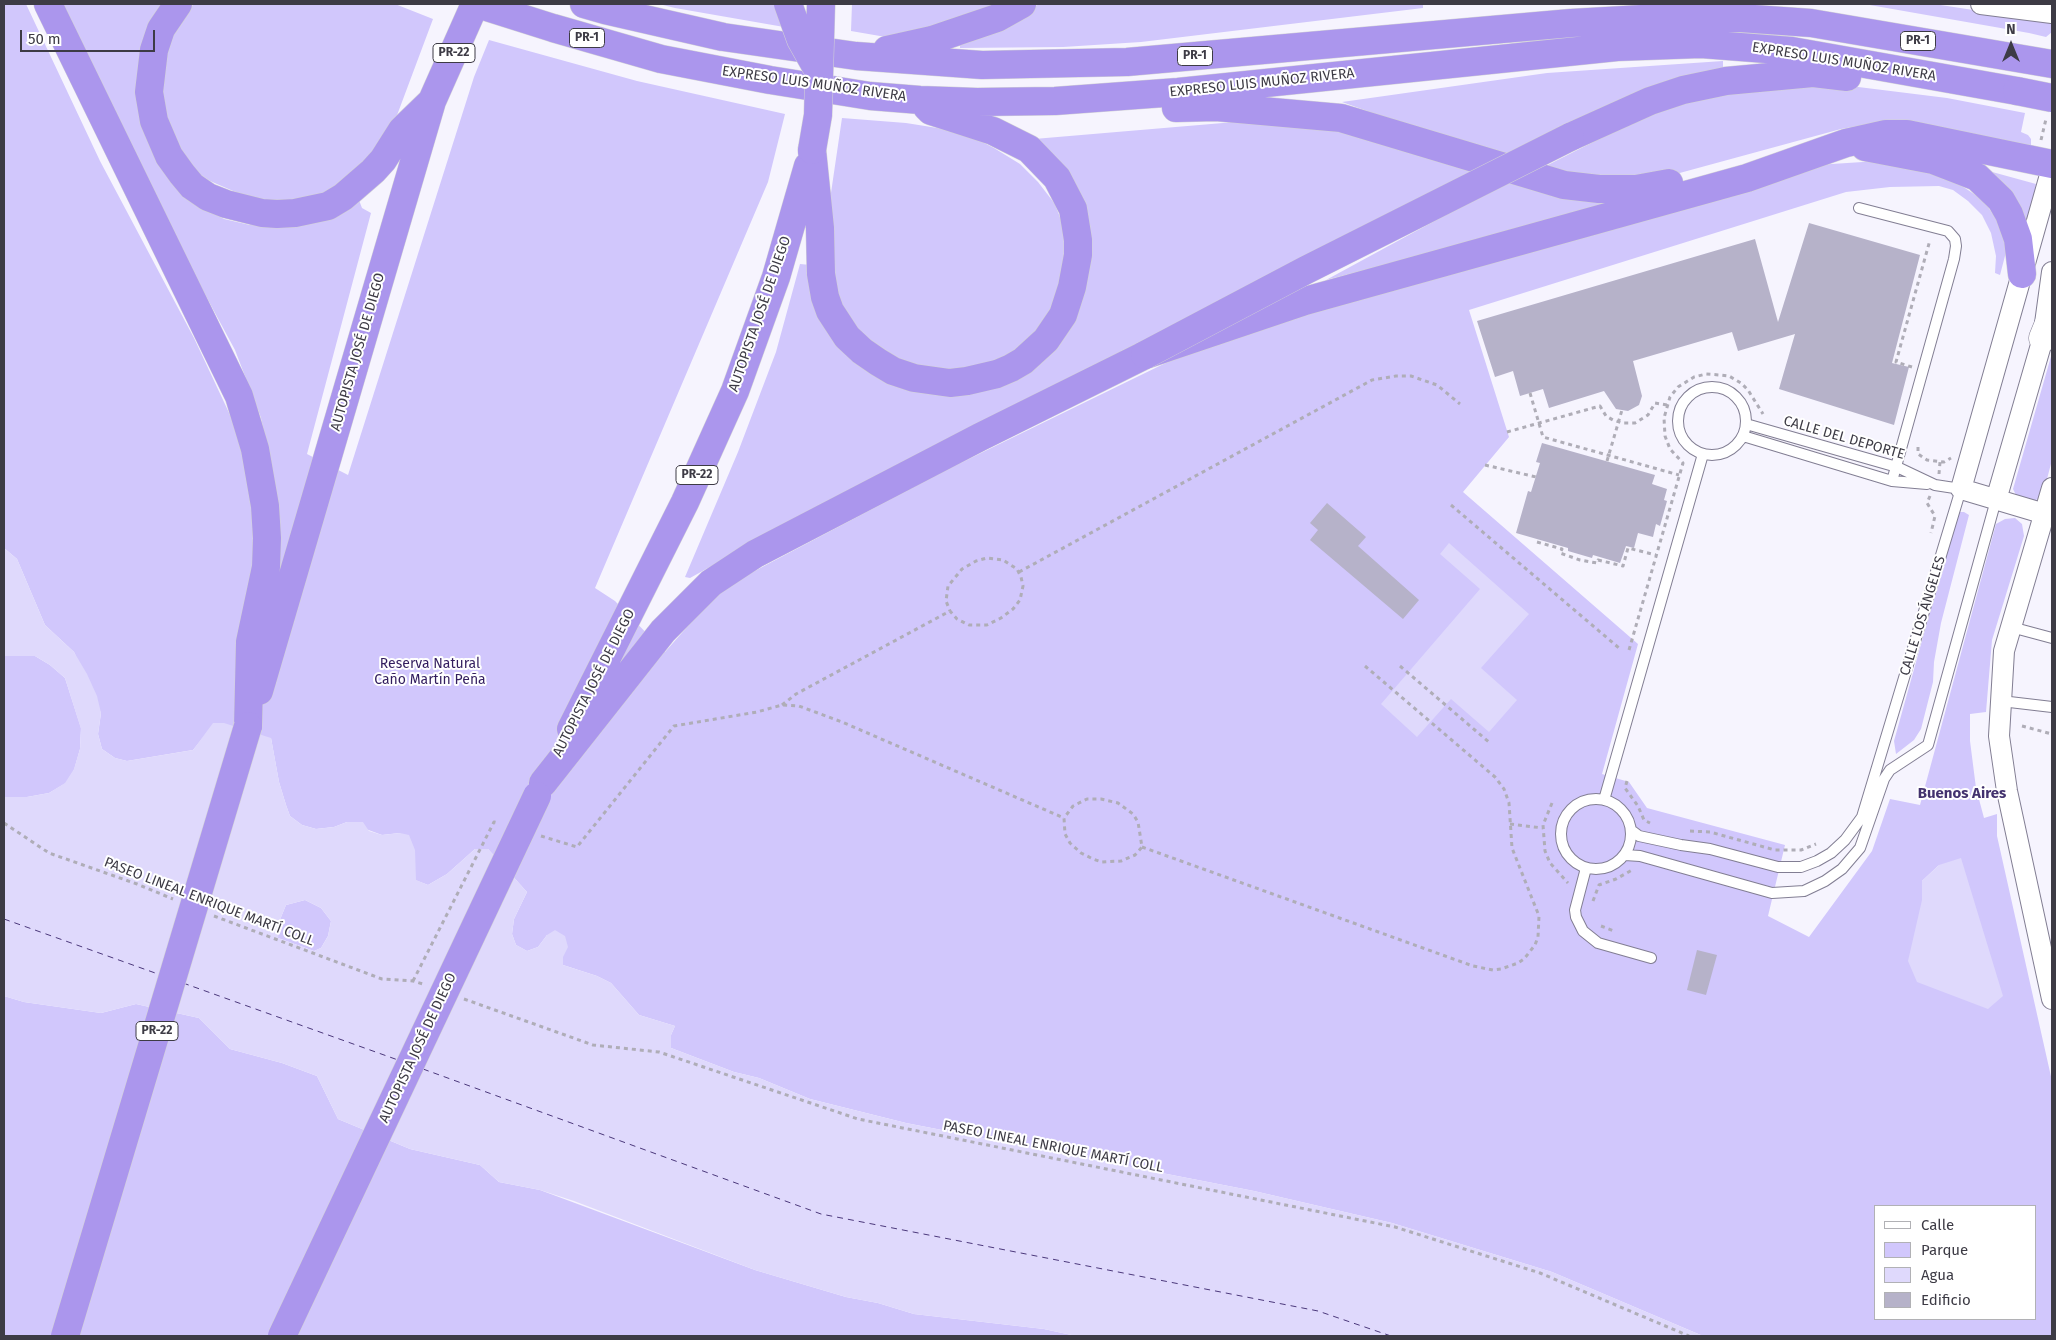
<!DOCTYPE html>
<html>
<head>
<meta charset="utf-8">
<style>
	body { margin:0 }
	#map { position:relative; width:2056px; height:1340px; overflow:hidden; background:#f6f4fe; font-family:"Fira Sans",sans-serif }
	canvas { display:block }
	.frame { position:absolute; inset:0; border:5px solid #3d3b45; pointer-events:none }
	.legend { position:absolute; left:1874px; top:1205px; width:162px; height:115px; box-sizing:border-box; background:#fff; border:1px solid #b1b1b5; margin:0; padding:6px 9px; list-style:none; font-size:15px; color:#3d3b45 }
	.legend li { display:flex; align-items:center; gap:10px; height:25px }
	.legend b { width:25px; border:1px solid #b1b1b5 }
	.north { position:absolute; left:1986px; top:20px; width:50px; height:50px; -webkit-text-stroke:4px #fff; paint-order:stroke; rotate:0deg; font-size:14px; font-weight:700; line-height:20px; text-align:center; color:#3d3b45 }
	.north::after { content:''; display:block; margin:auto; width:18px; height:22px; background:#3d3b45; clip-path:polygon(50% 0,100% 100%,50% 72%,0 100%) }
	.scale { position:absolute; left:20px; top:30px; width:135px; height:22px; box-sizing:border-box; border:2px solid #3d3b45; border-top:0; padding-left:6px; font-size:15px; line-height:18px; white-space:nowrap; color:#3d3b45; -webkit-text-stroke:4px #fff; paint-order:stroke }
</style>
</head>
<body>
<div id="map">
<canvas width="2056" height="1340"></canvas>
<div class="frame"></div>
<ul class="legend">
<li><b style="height:6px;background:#fff"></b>Calle</li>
<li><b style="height:14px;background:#d1c7fc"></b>Parque</li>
<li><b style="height:14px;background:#dfd9fc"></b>Agua</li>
<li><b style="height:14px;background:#b6b2c9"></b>Edificio</li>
</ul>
<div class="north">N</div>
<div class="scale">50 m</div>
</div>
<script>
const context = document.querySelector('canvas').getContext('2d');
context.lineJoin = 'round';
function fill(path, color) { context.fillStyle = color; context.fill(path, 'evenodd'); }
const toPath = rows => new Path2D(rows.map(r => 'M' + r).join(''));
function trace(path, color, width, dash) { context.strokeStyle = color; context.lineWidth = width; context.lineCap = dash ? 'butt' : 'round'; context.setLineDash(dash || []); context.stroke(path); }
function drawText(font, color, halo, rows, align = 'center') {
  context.font = font + ' "Fira Sans",sans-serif'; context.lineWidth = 4; context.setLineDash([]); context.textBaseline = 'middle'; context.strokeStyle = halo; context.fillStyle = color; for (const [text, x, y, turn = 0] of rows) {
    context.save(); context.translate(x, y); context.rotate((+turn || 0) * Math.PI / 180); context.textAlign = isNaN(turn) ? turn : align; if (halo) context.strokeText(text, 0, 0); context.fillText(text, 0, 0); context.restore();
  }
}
fill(toPath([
	[4,4,26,4,100,161,194,338,231,417,264,433,261,418,235,350,182,252,60,4,168,4,141,73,200,206,224,219,250,225,254,200,210,181,195,171,177,150,159,92,168,39,190,8,194,4,395,4,433,19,390,134,351,179,362,208,371,213,307,454,348,475,474,77,489,40,637,81,785,114,768,182,595,588,615,601,665,652,695,618,730,584,944,471,1180,356,1288,317,1816,165,1894,160,1945,169,1943,179,1959,184,1983,200,1998,221,2005,243,2005,256,2000,275,1995,273,1996,256,1991,233,1982,215,1968,201,1953,190,1939,186,1890,187,1846,192,1469,310,1509,437,1463,492,1638,644,1602,774,1629,782,1647,808,1785,845,1768,916,1809,937,1872,851,1890,799,1920,805,1996,524,2005,519,2015,518,2022,524,2024,536,1992,640,1986,712,1970,714,1970,741,1976,788,1984,818,1997,814,1997,836,2052,1081,2052,1336,1703,1336,1552,1272,1392,1223,1254,1191,906,1123,810,1099,759,1078,734,1072,671,1048,671,1035,675,1026,639,1015,611,983,597,976,563,965,563,957,547,935,538,947,527,951,516,945,512,934,514,919,527,892,488,849,475,849,447,874,428,885,415,880,415,868,400,833,382,835,347,822,334,827,316,829,302,825,290,816,286,805,279,782,271,738,202,739,193,750,127,761,115,758,102,749,98,734,101,713,74,652,45,625,17,559,4,548],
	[1939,865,1922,900,1922,881],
	[1875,1206,2035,1206,2035,1319,1875,1319],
	[659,4,777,4,784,27,675,8],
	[852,4,1006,4,906,37,880,36,851,31],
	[1039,4,1423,4,1423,8,1141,42,1063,47,960,48,960,41,1017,17],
	[1864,4,1934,4,2052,22,2052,32,2046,37,2029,33],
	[1723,61,1723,75,1500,159,1342,102,1547,73],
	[1826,83,1947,98,2025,113,2021,132,2028,135,2031,139,2031,146,1870,124,1841,129,1654,180,1629,182,1538,170,1662,107,1701,95],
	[842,118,906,123,950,130,973,137,994,148,1020,164,1038,182,1055,204,1066,233,1090,228,1082,200,1034,139,1282,118,1317,119,1480,170,775,531,690,578,685,577,738,452,776,352,800,264,811,265,827,220],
	[1985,170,2036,184,2027,231],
	[1508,181,1621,198,1580,215,1326,280],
	[2052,353,2052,460,2043,494,2034,502,2017,497,2013,489],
	[1960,512,1964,512,1969,515,1941,623,1934,662,1933,682,1921,729,1914,740,1896,754,1894,741,1957,515],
	[4,656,35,656,50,665,65,678,81,728,80,749,74,770,66,783,49,793,27,797,4,797],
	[305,900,321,908,331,921,328,936,321,948,314,951,278,938,279,922,286,905],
	[4,996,24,1002,101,1013,136,1004,199,1018,230,1049,282,1063,317,1076,338,1119,410,1149,480,1165,499,1182,540,1190,755,1270,846,1297,878,1303,914,1314,1044,1329,1076,1336,4,1336]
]), '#d1c7fc');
fill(toPath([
	[1449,543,1529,614,1481,668,1517,700,1489,732,1451,699,1417,737,1381,704,1480,589,1440,554],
	[4,548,17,559,45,625,74,652,87,674,97,696,101,713,98,734,102,749,115,758,127,761,193,750,213,723,224,723,271,738,279,782,286,805,290,816,302,825,316,829,334,827,347,822,363,822,369,831,382,835,400,833,409,835,415,850,416,880,428,885,447,874,475,849,488,849,527,892,514,919,512,934,516,945,527,951,538,947,547,935,555,930,565,936,568,947,563,957,563,965,597,976,611,983,639,1015,675,1026,671,1035,671,1048,734,1072,759,1078,810,1099,906,1123,1254,1191,1392,1223,1552,1272,1703,1336,1076,1336,1044,1329,914,1314,878,1303,846,1297,755,1270,574,1201,540,1190,499,1182,480,1165,410,1149,338,1119,317,1076,282,1063,230,1049,199,1018,136,1004,101,1013,24,1002,4,996,4,797,27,797,49,793,65,783,74,769,80,749,81,729,65,678,50,665,35,656,4,656],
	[305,900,321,908,331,921,328,936,321,948,314,951,278,938,279,922,286,905],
	[1961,858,2003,996,1988,1009,1917,982,1908,961,1922,900,1922,881,1939,865]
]), '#dfd9fc');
trace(toPath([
	[4,919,158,974],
	[183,983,398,1060],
	[423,1069,821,1214,1318,1311,1391,1336]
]), '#4b387b', 1, [6, 5]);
fill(toPath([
	[1809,223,1920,255,1892,363,1909,367,1894,425,1779,389,1795,334,1738,351,1732,332,1633,361,1642,396,1639,405,1628,411,1616,409,1604,391,1549,408,1543,389,1520,396,1513,371,1495,377,1477,321,1755,239,1778,322],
	[1542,443,1655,475,1652,484,1667,489,1664,500,1667,501,1660,526,1656,524,1653,537,1638,533,1634,548,1626,546,1620,563,1593,555,1592,558,1568,551,1568,548,1516,533,1528,491,1531,492,1540,463,1536,462],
	[1327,503,1366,537,1358,546,1419,600,1403,619,1310,540,1318,530,1310,523],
	[1697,950,1717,955,1706,995,1687,990]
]), '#b6b2c9');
const lane = toPath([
	[1859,208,1948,231,1955,239,1956,246,1954,259,1892,481],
	'1678 421a34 34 0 1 1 68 0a34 34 0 1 1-68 0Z',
	[1743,436,1892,481,1927,484],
	[2011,627,2052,638],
	[2001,701,2052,707],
	'1561 834a35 35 0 1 1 70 0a35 35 0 1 1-70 0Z',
	[1604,800,1703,454],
	[1631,830,1639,836,1681,845,1710,849,1778,867,1801,867,1817,861,1831,853,1845,840,1862,817,1961,489,1935,485,1897,467,1746,424],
	[1625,855,1640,856,1772,893,1804,891,1825,881,1842,869,1860,848,1884,779,1890,770,1928,745,1996,500],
	[1586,868,1575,910,1576,917,1583,931,1598,943,1651,958]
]);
const street = toPath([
	[1981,4,2052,13],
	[2052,488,2004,651,1999,736,2007,791,2052,999],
	[1996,500,2043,338,2052,272],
	[2045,514,1961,489,2052,168]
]);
const secondary = toPath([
	[2043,338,2052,316]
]);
const highway = toPath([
	[48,4,239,396,255,449,265,506,267,538,266,567,250,642,248,726],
	[178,4,161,29,154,50,149,92,154,121,169,156,182,174,192,186,208,197,226,204,262,213,277,214,295,213,328,206,343,197,373,171,383,160,402,130,431,102],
	[477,4,553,28,661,59,770,80,870,96,920,100,977,102,1055,101,1178,92,1617,47,1701,44,1792,51,2017,91],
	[584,4,605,10,723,37,856,56,982,65,1127,62,1571,23,1659,18,1740,18,1811,23,2052,64],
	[887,50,932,40,997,18,1022,4],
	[1176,108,1216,107,1341,118,1564,185,1599,189,1636,189,1669,183],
	[1570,137,1650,101,1683,90,1726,81,1813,73,1847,77],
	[1865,147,1933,160,1977,177,2001,200,2009,214,2018,239,2022,274],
	[812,150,820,228,821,274,825,297,830,311,847,337,862,351,878,362,893,371,914,378,950,383,967,381,997,374,1011,368,1023,361,1046,340,1063,315,1072,287,1078,255,1078,240,1073,209,1057,178,1029,149,993,131,931,111,927,107],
	[259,691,432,101,475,4],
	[571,729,685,502,735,391,776,277,808,166],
	[543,783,663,631,711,583,755,554,980,437,1145,355,1305,301,1747,178,1846,143,1886,134,1907,134,2052,164]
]);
trace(lane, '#827e93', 12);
trace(street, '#827e93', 22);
trace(secondary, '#827e93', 29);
trace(highway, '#d4d4d6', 29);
trace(toPath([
	[2041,140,2046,119],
	[1912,367,1896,362,1930,240],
	[1530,393,1543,437,1679,475],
	[1507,432,1600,406,1606,416,1613,420,1622,423,1635,423,1648,415,1655,403,1667,405],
	[1918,447,1918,454,1927,460,1944,462,1951,458],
	[1607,461,1622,410],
	[1485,465,1536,477],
	[1939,474,1940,462],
	[1930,496,1927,503,1935,516,1931,533],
	[1451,505,1619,648],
	[1537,542,1562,549,1560,553,1580,560,1597,563,1598,560,1623,566,1628,548,1656,555],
	[1019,572,1372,380,1396,376,1411,376,1437,385,1460,404],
	[1629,650,1683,463,1670,449,1665,436,1664,418,1670,397,1678,387,1694,377,1706,374,1720,375,1729,376,1741,383,1748,390,1763,414],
	[1400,666,1490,743],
	[782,705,796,694,950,611,957,619,969,625,987,625,1001,618,1013,609,1020,600,1023,586,1021,577,1017,569,1003,560,987,558,976,561,962,569,948,586,946,601,950,611],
	[2022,726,2052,734],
	[1627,781,1625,788,1638,806,1644,820,1650,823],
	[1552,803,1543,825,1545,851,1550,863,1568,883],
	[4,823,49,853,137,884,173,899],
	[1510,824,1543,828],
	[1690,831,1710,832,1775,850,1801,850,1816,844],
	[541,836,577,847,674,726,757,712,782,705,799,706,842,722,1064,818,1065,834,1070,843,1081,853,1093,859,1102,862,1121,861,1135,855,1142,847,1138,822,1133,814,1118,803,1101,799,1087,799,1073,806,1064,818],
	[1142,847,1473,966,1493,970,1501,969,1518,963,1524,959,1535,945,1538,937,1539,916,1512,848,1509,803,1504,789,1495,777,1365,666],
	[1593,901,1599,885,1616,879,1632,870],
	[214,916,382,979,413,981,423,984],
	[1601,926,1614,931],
	[413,981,494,822,499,823],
	[464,999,593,1045,659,1052,858,1119,1395,1227,1540,1273,1689,1336]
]), '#afadb7', 3, [4, 4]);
trace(lane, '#fff', 10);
trace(street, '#fff', 20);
trace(secondary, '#fff', 28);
trace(highway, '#ab96ed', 28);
const highwayBridge = toPath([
	[788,4,801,40,819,72],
	[2017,91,2052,98],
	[812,150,818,115,821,4],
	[1145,355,1306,270,1570,137],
	[65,1336,248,726],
	[282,1336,537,796]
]);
trace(highwayBridge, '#d4d4d6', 29, []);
trace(highwayBridge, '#ab96ed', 28);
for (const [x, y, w] of [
	[587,38,35],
	[1918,41,35],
	[454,53,42],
	[1195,56,35],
	[697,475,42],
	[157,1031,42]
]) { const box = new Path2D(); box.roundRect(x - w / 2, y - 9.5, w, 19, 4); context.fillStyle = '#fff'; context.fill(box); trace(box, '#3d3b45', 1); }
drawText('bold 12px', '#3d3b45', null, [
	["PR-1",587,38],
	["PR-1",1918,41],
	["PR-22",454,53],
	["PR-1",1195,56],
	["PR-22",697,475],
	["PR-22",157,1031]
]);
drawText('14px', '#3d3b45', '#fff', [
	["EXPRESO LUIS MUÑOZ RIVERA",1844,62,9],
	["EXPRESO LUIS MUÑOZ RIVERA",1262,83,-6],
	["EXPRESO LUIS MUÑOZ RIVERA",814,84,8],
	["AUTOPISTA JOSÉ DE DIEGO",760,314,-71],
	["AUTOPISTA JOSÉ DE DIEGO",358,352,-74],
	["CALLE DEL DEPORTE",1844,438,16],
	["CALLE LOS ÁNGELES",1923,616,-73],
	["AUTOPISTA JOSÉ DE DIEGO",594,683,-63],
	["PASEO LINEAL ENRIQUE MARTÍ COLL",209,902,21],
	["AUTOPISTA JOSÉ DE DIEGO",418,1048,-65],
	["PASEO LINEAL ENRIQUE MARTÍ COLL",1053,1147,11]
]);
drawText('14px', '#321d5e', '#fff', [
	["Reserva Natural",430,664],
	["Caño Martín Peña",430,680]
]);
drawText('bold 15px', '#43326e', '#fff', [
	["Buenos Aires",1962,794]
]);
</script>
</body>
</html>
